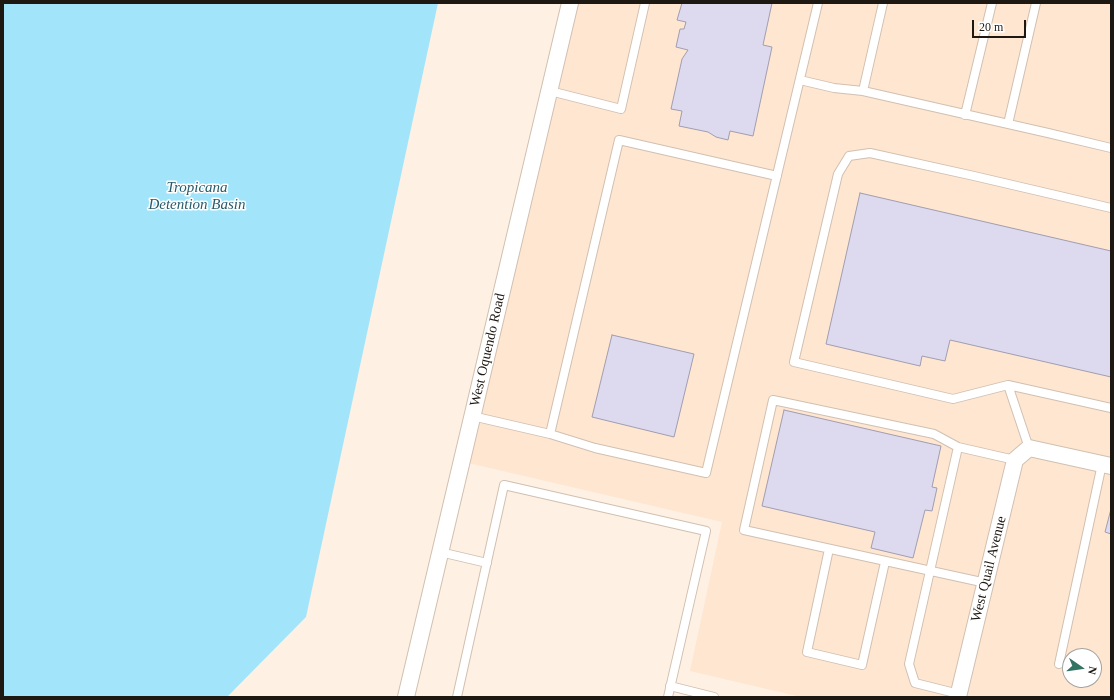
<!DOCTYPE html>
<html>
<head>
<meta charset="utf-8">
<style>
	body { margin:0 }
	#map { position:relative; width:1114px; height:700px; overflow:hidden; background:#fef0e3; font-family:Georgia,serif }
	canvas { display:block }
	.frame { position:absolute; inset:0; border:4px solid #1e1812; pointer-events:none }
	.north { position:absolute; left:1062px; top:648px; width:40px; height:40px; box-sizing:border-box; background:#fff; border:1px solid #a5a3a0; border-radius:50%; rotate:103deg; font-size:11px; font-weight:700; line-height:16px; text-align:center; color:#1e1812 }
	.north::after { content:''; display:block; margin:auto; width:14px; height:18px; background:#327363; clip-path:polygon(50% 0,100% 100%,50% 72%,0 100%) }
	.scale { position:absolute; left:972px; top:20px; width:54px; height:18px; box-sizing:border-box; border:2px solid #1e1812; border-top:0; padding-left:5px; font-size:12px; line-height:14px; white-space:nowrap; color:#1e1812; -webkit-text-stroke:3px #fff; paint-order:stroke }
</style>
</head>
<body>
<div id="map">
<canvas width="1114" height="700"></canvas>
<div class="frame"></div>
<div class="north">N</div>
<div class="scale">20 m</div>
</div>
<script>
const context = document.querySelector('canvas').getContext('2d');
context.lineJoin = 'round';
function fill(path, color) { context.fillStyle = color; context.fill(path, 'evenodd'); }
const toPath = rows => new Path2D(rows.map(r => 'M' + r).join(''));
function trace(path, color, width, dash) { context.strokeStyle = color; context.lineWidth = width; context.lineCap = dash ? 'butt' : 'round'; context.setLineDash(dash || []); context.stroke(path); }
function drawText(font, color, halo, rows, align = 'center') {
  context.font = font + ' Georgia,serif'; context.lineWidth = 3; context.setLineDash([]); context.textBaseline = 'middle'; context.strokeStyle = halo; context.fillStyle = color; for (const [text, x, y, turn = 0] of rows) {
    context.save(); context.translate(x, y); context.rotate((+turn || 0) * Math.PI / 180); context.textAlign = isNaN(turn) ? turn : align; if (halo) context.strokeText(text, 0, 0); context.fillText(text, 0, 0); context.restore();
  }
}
fill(toPath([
	[570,3,1111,3,1111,697,801,697,690,671,722,522,464,462],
	[1070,656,1094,656,1094,680,1070,680]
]), '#fee6d1');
fill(toPath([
	[3,3,438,3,306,617,227,697,3,697]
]), '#a2e4fa');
const building = toPath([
	[682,3,772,3,763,45,772,47,753,136,730,131,728,140,716,137,708,132,679,126,682,111,671,109,682,59,688,50,676,47,680,29,684,29,686,22,677,20,682,3],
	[860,193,1111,251,1111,377,950,340,945,361,922,356,920,366,826,344,860,193],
	[612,335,694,354,674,437,592,417,612,335],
	[784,410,941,446,932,487,937,488,932,511,925,510,913,558,871,548,875,532,762,506,784,410],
	[1111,509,1111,534,1105,532,1111,509]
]);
fill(building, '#ddd9ee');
trace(building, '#a19eb1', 1);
const service = toPath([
	[883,3,863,91,1048,133,1111,148],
	[800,80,834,88,863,91],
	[550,91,621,109,645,3],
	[965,115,992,3],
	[1008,124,1036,3],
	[1111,208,974,176,870,153,849,156,838,174,794,362,953,399,1008,385,1111,408],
	[1008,385,1029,448],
	[472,416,550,434,595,448,706,473,818,3],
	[550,434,619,140,777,176],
	[958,447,934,434,773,400,744,530,986,583],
	[829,549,807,652,862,665,885,562],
	[440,552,487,563],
	[1059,664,1102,464],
	[670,686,714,697],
	[959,694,915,683,909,664,958,447,1015,460],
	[457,697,504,485,706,531,668,697]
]);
const minor = toPath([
	[406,697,570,3],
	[958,697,1015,460,1029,448,1111,466]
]);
trace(service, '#d1c0b1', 10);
trace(minor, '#d1c0b1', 18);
trace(service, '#fff', 8);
trace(minor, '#fff', 16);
drawText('14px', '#1e1812', '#fff', [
	["West Oquendo Road",488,350,-77],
	["West Quail Avenue",989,569,-76]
]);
drawText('italic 15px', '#285b6b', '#fff', [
	["Tropicana",197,188],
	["Detention Basin",197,205]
]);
</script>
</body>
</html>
